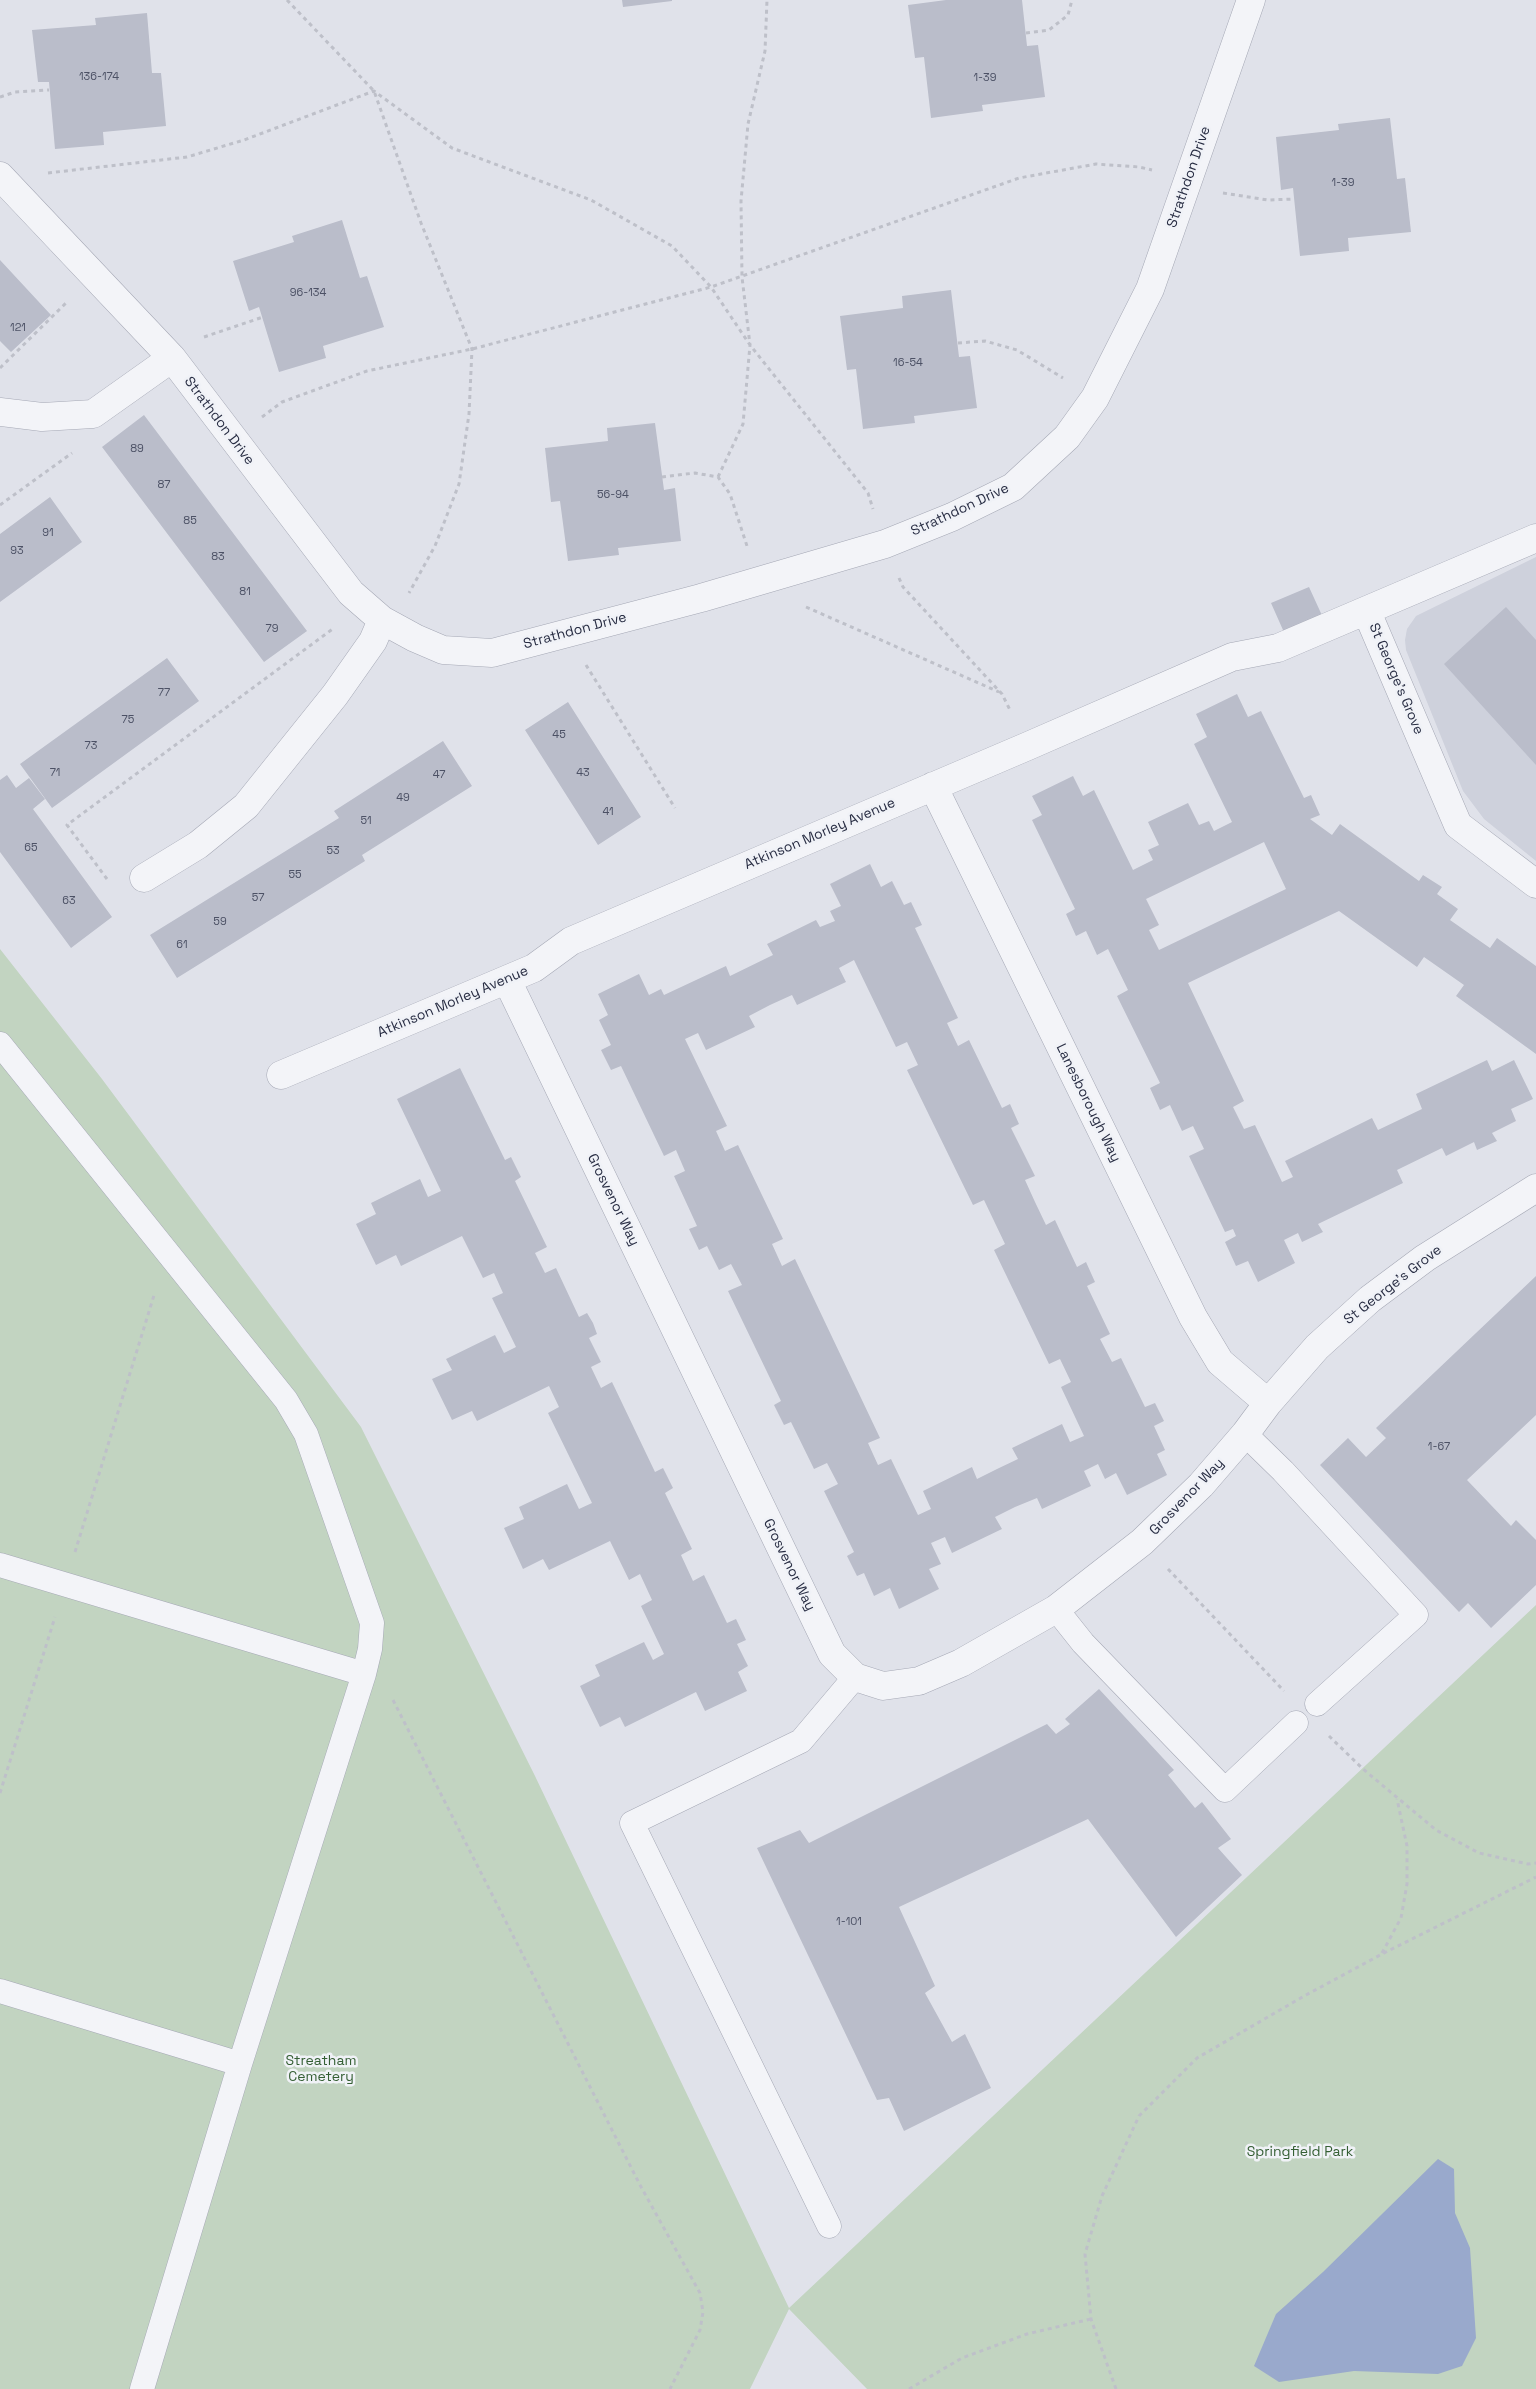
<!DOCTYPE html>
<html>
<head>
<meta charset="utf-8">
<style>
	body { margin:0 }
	canvas { display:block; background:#e0e2ea }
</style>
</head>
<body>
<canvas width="1536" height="2389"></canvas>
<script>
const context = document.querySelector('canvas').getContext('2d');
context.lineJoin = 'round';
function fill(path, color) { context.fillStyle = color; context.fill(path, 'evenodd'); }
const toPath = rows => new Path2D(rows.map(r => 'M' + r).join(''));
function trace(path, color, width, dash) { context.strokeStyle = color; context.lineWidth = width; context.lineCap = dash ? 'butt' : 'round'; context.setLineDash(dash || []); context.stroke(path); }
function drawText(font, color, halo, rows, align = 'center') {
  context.font = font + ' "Space Grotesk",sans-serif'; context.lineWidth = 5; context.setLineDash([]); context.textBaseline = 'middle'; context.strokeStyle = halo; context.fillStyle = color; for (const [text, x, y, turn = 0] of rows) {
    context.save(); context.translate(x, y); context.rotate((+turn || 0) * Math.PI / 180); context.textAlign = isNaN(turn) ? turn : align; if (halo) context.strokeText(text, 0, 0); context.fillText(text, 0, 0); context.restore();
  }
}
fill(toPath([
	[1536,557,1536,861,1484,819,1463,791,1406,650,1405,640,1407,629,1416,616]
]), '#ced1dc');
fill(toPath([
	[0,949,102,1079,361,1427,535,1776,789,2308,1536,1605,1536,2389,867,2389,789,2309,750,2389,0,2389]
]), '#c2d4c1');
fill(toPath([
	[1438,2159,1454,2169,1455,2213,1470,2248,1476,2338,1462,2366,1438,2374,1354,2371,1279,2382,1254,2366,1276,2314,1323,2272]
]), '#99a9cc');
fill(toPath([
	[622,0,672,0,672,1,623,7],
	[946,0,1022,0,1027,46,1038,45,1045,97,982,105,983,111,931,118,924,57,915,58,908,5],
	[147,13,152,73,161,73,166,126,103,132,104,145,55,149,49,82,38,82,32,30,96,25,95,18],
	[1390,118,1397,179,1405,178,1411,232,1348,238,1349,251,1300,256,1293,188,1281,190,1276,137,1339,130,1338,124],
	[342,220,360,278,367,276,384,327,323,346,326,358,279,372,259,307,249,311,233,261,294,242,292,236],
	[0,260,51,315,11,352,0,341],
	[951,290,959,357,970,356,977,408,914,416,915,423,863,429,856,369,847,370,840,316,903,308,902,296],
	[144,415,307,631,264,662,102,447],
	[655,423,664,490,675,488,681,541,618,548,619,555,568,561,560,501,551,502,545,448,608,441,607,428],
	[50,497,82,542,0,602,0,534],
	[1309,587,1325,622,1287,639,1271,603],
	[1506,607,1536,640,1536,765,1444,664],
	[167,658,199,701,52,808,20,764],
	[1237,694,1248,717,1261,711,1304,798,1311,795,1320,815,1310,819,1332,835,1340,824,1419,881,1423,875,1442,887,1437,894,1458,909,1450,920,1490,948,1497,938,1536,966,1536,1054,1456,996,1464,985,1424,957,1417,967,1339,911,1188,983,1244,1101,1233,1107,1244,1129,1255,1125,1282,1182,1293,1177,1285,1161,1372,1118,1378,1130,1422,1109,1416,1094,1487,1060,1492,1071,1514,1060,1533,1099,1511,1109,1516,1121,1492,1133,1497,1141,1477,1150,1474,1142,1446,1156,1442,1148,1397,1170,1403,1183,1318,1224,1323,1232,1302,1242,1298,1233,1284,1240,1295,1263,1258,1282,1248,1261,1236,1266,1225,1242,1236,1236,1233,1229,1225,1232,1189,1156,1204,1149,1193,1126,1182,1131,1170,1105,1160,1110,1150,1088,1160,1083,1117,996,1128,990,1108,949,1097,955,1086,931,1076,936,1066,914,1075,909,1032,820,1042,815,1032,796,1073,776,1083,796,1094,790,1133,870,1153,860,1148,850,1159,845,1148,822,1188,803,1199,825,1209,821,1214,831,1232,822,1194,744,1207,737,1196,714],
	[1264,842,1286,889,1159,950,1149,930,1159,925,1146,899],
	[568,702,641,817,598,845,525,730],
	[443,741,472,786,362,855,365,861,177,978,150,935,339,818,334,811],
	[7,775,16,788,29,778,45,799,33,809,112,917,71,948,0,852,0,780],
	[870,864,881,887,892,881,904,905,911,902,922,925,915,928,958,1018,947,1023,958,1046,969,1040,1002,1108,1010,1104,1019,1124,1011,1128,1035,1176,1025,1180,1035,1202,1046,1225,1055,1220,1077,1267,1086,1262,1095,1282,1087,1286,1110,1334,1100,1339,1112,1362,1121,1358,1145,1407,1155,1403,1164,1421,1154,1426,1165,1450,1157,1454,1167,1475,1127,1495,1116,1473,1105,1479,1098,1464,1084,1471,1091,1486,1042,1509,1037,1498,1015,1507,995,1517,1002,1529,952,1553,945,1537,931,1543,941,1564,929,1569,939,1589,899,1609,890,1588,874,1596,864,1573,857,1576,847,1556,854,1552,824,1491,838,1484,827,1463,814,1469,791,1422,784,1425,774,1405,781,1401,728,1291,742,1285,731,1264,719,1270,707,1246,699,1250,689,1229,697,1226,674,1176,685,1171,676,1150,664,1156,621,1066,611,1070,601,1050,611,1045,599,1020,608,1015,598,994,639,974,649,995,661,989,664,995,726,966,730,976,773,955,767,944,816,920,820,927,835,921,830,911,841,906,830,884],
	[854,960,896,1047,907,1042,918,1065,907,1070,973,1205,984,1200,1005,1244,994,1250,1049,1364,1060,1359,1071,1382,1061,1387,1084,1436,1070,1442,1062,1424,1012,1448,1018,1459,997,1469,977,1479,972,1467,923,1491,931,1509,918,1515,891,1459,878,1465,868,1443,880,1438,795,1259,782,1266,772,1244,783,1239,738,1145,725,1151,716,1131,727,1126,685,1039,698,1033,706,1050,755,1027,749,1016,770,1005,792,995,797,1005,846,982,839,968],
	[460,1068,505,1160,511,1157,521,1177,515,1181,547,1247,535,1253,545,1273,556,1268,579,1317,587,1313,593,1323,597,1334,589,1338,601,1362,591,1367,601,1388,612,1382,655,1472,663,1468,673,1488,665,1493,692,1549,681,1555,693,1581,704,1575,727,1623,736,1619,746,1640,737,1644,748,1666,738,1672,747,1691,705,1711,696,1692,625,1727,620,1717,600,1727,580,1686,600,1676,595,1665,644,1642,653,1660,664,1654,641,1606,652,1600,640,1574,629,1580,610,1541,549,1570,543,1559,523,1569,504,1528,524,1519,519,1507,567,1484,579,1509,592,1503,548,1413,559,1407,549,1386,477,1421,472,1411,452,1420,432,1379,452,1370,446,1359,495,1335,504,1353,516,1347,492,1298,503,1293,494,1273,483,1278,462,1236,401,1266,396,1255,376,1265,356,1224,376,1214,371,1203,420,1179,428,1197,441,1191,397,1099],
	[1536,1276,1536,1415,1467,1480,1511,1526,1516,1520,1536,1540,1536,1585,1491,1628,1468,1603,1459,1612,1320,1465,1348,1438,1366,1457,1386,1438,1376,1428],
	[1099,1689,1174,1770,1168,1775,1195,1808,1202,1802,1231,1839,1218,1848,1242,1875,1176,1937,1088,1819,899,1907,935,1986,925,1993,952,2042,965,2034,991,2088,904,2131,889,2098,877,2100,757,1848,800,1830,809,1843,1047,1724,1056,1734,1070,1724,1065,1719]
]), '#babdca');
const service = toPath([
	[0,1044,286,1400,306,1434,372,1623,370,1649,364,1674],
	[1245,1434,1283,1471,1416,1615,1317,1704],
	[0,1565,364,1674,240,2064,142,2389],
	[1056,1609,1083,1643,1225,1790,1296,1723],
	[0,1991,240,2064],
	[829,2226,632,1823,801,1741,855,1677]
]);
const minor = toPath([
	[0,176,172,358,351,593,382,620,415,638,443,650,492,653,701,598,885,544,952,517,1013,487,1067,437,1095,398,1150,289,1251,0],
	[0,412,42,417,93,414,172,358],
	[1367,612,1458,825,1536,884],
	[933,786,1193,1317,1220,1362,1268,1403],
	[144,878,198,845,246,806,335,695,373,641,382,620],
	[507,980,832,1654,855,1677,883,1686,919,1681,961,1663,1056,1609,1142,1542,1201,1485,1245,1434,1268,1403,1317,1347,1370,1299,1425,1258,1536,1188],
	[281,1075,534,968,571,941,1028,746,1232,657,1278,648,1536,538]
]);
trace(service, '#a5a8b5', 25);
trace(minor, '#a5a8b5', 29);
trace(toPath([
	[287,0,374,91,421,223,472,349,469,414,459,484,435,546,409,593],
	[1026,33,1049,30,1068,15,1072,0],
	[0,97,15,92,49,90],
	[48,173,187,157,244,140,374,91,452,148,591,200,672,246,711,287,750,345,868,493,873,509],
	[1223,193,1268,200,1294,199],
	[204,337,263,317],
	[958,343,985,341,1017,350,1063,378],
	[0,368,67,302],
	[262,417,282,402,367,371,472,349,711,287,1019,178,1096,164,1139,167,1152,170],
	[662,477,695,473,718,477,730,494,747,546],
	[718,477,743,424,750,345,742,277,741,201,748,124,765,51,767,0],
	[0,505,72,453],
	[899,578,903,587,1002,694,1011,712],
	[806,607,999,692],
	[586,665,675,808],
	[107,879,67,825,334,628],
	[75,1552,155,1292],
	[1168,1569,1284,1691],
	[393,1700,640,2185,700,2293,703,2312,700,2330,670,2389],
	[1329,1736,1363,1769,1436,1830,1479,1853,1528,1864,1536,1863],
	[0,1793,55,1617],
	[1382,1953,1401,1918,1407,1884,1407,1846,1397,1799],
	[909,2389,962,2358,1027,2334,1091,2319],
	[1116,2389,1091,2319,1085,2254,1102,2196,1139,2116,1197,2058,1306,1995,1382,1954,1536,1877]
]), '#bec0c9', 3, [4, 4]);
trace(service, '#f3f4f8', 24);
trace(minor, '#f3f4f8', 28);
drawText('11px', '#4c5165', null, [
	["136-174",99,77],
	["1-39",985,78],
	["1-39",1343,183],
	["96-134",308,293],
	["121",18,328],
	["16-54",908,363],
	["89",137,449],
	["87",164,485],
	["56-94",613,495],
	["85",190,521],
	["91",48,533],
	["93",17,551],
	["83",218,557],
	["81",245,592],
	["79",272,629],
	["77",164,693],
	["75",128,720],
	["45",559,735],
	["73",91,746],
	["71",55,773],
	["43",583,773],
	["47",439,775],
	["49",403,798],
	["41",608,812],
	["51",366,821],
	["65",31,848],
	["53",333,851],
	["55",295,875],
	["57",258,898],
	["63",69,901],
	["59",220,922],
	["61",182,945],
	["1-67",1439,1447],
	["1-101",849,1922]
]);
drawText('14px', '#282d43', '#f0f2f7', [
	["Strathdon Drive",1189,177,-71],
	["Strathdon Drive",219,421,53],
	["Strathdon Drive",960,510,-25],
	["Strathdon Drive",575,631,-15],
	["St George's Grove",1396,679,67],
	["Atkinson Morley Avenue",820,834,-23],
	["Atkinson Morley Avenue",453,1002,-23],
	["Lanesborough Way",1088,1103,64],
	["Grosvenor Way",613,1200,64],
	["St George's Grove",1393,1285,-38],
	["Grosvenor Way",1187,1497,-46],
	["Grosvenor Way",789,1565,64]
]);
drawText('14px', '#355f34', '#f0f2f7', [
	["Streatham",321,2061],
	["Cemetery",321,2077],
	["Springfield Park",1300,2152]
]);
</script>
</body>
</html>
